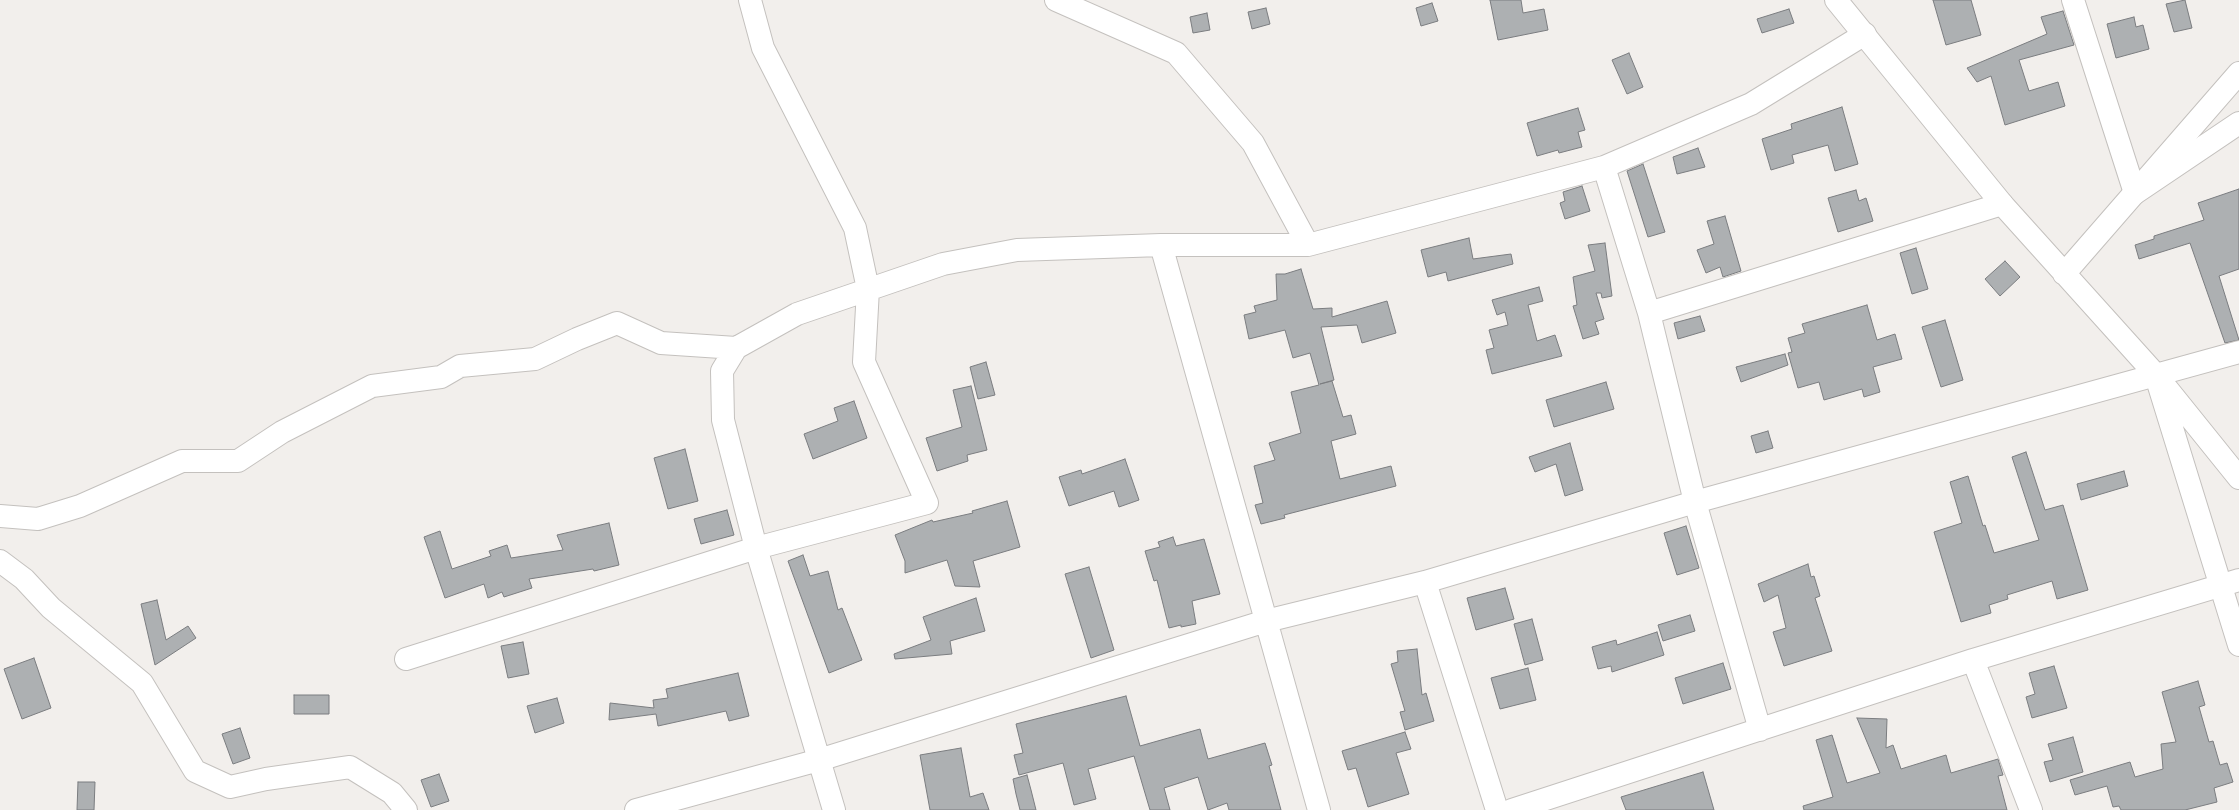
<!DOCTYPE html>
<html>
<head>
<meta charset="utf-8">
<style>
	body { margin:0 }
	canvas { display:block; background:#f2efec }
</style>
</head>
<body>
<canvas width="2239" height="810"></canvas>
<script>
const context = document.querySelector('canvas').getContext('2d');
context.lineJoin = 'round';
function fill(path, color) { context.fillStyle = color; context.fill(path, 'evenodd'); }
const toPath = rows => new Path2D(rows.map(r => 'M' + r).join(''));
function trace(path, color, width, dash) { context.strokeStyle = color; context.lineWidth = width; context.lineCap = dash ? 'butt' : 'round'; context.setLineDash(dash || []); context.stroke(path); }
const building = toPath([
	[1490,0,1521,0,1523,13,1544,9,1548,30,1498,40,1490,0],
	[1933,0,1971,0,1981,35,1946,45,1933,0],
	[2185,0,2192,28,2174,32,2166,4,2185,0],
	[1432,3,1438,21,1421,26,1416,8,1432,3],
	[1266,8,1270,24,1252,29,1248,12,1266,8],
	[1789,9,1794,23,1762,33,1757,19,1789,9],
	[2063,11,2074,45,2019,60,2029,91,2058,82,2065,106,2005,125,1991,76,1977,82,1967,68,2047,34,2041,17,2063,11],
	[1207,13,1210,30,1193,33,1190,17,1207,13],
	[2134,17,2136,27,2143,25,2149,49,2116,58,2107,24,2134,17],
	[1629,53,1643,87,1627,94,1612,60,1629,53],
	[1842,107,1858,164,1835,171,1828,145,1792,155,1794,163,1771,170,1762,139,1792,129,1791,124,1842,107],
	[1578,108,1585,130,1578,132,1582,147,1559,153,1558,150,1537,156,1527,123,1578,108],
	[1698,148,1705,167,1677,174,1673,157,1698,148],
	[1643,164,1665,232,1648,237,1627,171,1643,164],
	[1582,186,1590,211,1565,219,1560,203,1565,201,1563,192,1582,186],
	[2239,189,2239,269,2219,276,2239,340,2225,343,2190,243,2139,259,2135,245,2154,239,2154,236,2204,220,2198,203,2239,189],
	[1856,190,1859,201,1866,198,1873,221,1838,232,1828,198,1856,190],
	[1725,216,1741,271,1723,277,1720,267,1706,273,1697,250,1714,244,1707,221,1725,216],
	[1469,238,1473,259,1511,254,1513,264,1448,281,1446,272,1428,277,1421,250,1469,238],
	[1605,243,1612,296,1602,298,1601,293,1596,293,1604,319,1595,322,1599,334,1583,339,1573,306,1577,305,1573,277,1595,271,1588,245,1605,243],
	[1916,248,1928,289,1912,294,1900,253,1916,248],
	[2005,261,2020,277,2000,296,1985,279,2005,261],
	[1301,269,1313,309,1332,308,1332,317,1387,301,1396,333,1362,343,1357,325,1321,327,1334,380,1320,384,1332,381,1343,417,1351,415,1356,434,1331,441,1340,479,1391,466,1396,486,1284,515,1285,518,1261,524,1255,505,1263,503,1254,466,1275,460,1269,443,1301,433,1291,392,1319,385,1310,353,1293,358,1285,330,1249,339,1244,315,1256,312,1254,306,1277,300,1276,274,1285,274,1301,269],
	[1539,287,1543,301,1528,305,1537,341,1555,335,1562,356,1492,374,1486,350,1494,348,1489,330,1508,325,1505,312,1497,315,1492,300,1539,287],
	[1867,305,1877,340,1895,334,1902,359,1873,367,1880,392,1864,397,1862,389,1824,400,1819,382,1798,388,1788,353,1792,352,1788,338,1805,333,1802,324,1867,305],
	[1700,316,1705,331,1678,339,1674,323,1700,316],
	[1945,320,1963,380,1941,387,1922,327,1945,320],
	[1785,354,1788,365,1741,382,1736,367,1785,354],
	[986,362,995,395,978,399,970,367,986,362],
	[1606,382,1614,409,1554,427,1546,400,1606,382],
	[971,386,987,450,967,455,968,461,937,471,926,438,962,427,953,390,971,386],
	[854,401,867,438,813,459,804,434,838,421,834,408,854,401],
	[1768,431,1773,448,1756,453,1751,436,1768,431],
	[1570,443,1583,490,1565,496,1556,464,1535,472,1529,457,1570,443],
	[685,449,698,501,668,509,654,458,685,449],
	[2026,452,2045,510,2063,505,2088,590,2057,599,2052,581,2007,595,2008,599,1989,605,1991,613,1961,622,1934,532,1962,523,1950,482,1968,476,1983,526,1985,525,1994,553,2039,540,2012,457,2026,452],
	[1125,459,1139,500,1119,507,1114,491,1069,506,1059,477,1081,470,1082,474,1125,459],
	[2124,471,2128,486,2081,500,2077,484,2124,471],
	[1007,501,1020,547,973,561,980,587,955,586,947,560,905,573,905,561,895,535,932,520,933,522,973,513,972,511,1007,501],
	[727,510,734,535,701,544,694,519,727,510],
	[609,523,619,565,594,571,593,569,529,579,532,588,504,597,502,592,488,598,484,584,445,598,424,537,440,531,452,569,491,556,489,551,507,545,511,558,563,550,557,535,609,523],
	[1686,526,1699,568,1677,575,1664,533,1686,526],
	[1173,537,1176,546,1204,539,1220,594,1192,601,1196,624,1181,627,1181,625,1169,628,1157,580,1154,581,1145,551,1160,547,1158,542,1173,537],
	[803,555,810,576,828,571,838,610,842,608,862,660,829,673,788,561,803,555],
	[1808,564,1811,577,1814,576,1820,596,1815,598,1832,651,1784,666,1773,632,1786,628,1778,595,1764,602,1758,584,1808,564],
	[1089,567,1114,650,1091,658,1065,574,1089,567],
	[1505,588,1514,619,1476,630,1467,598,1505,588],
	[976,598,985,631,950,641,952,654,895,659,894,654,931,640,923,617,976,598],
	[157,600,166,640,188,626,196,638,155,665,141,604,157,600],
	[1690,615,1695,631,1663,641,1658,625,1690,615],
	[1532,619,1543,660,1525,665,1514,624,1532,619],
	[1657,632,1664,655,1612,672,1611,666,1598,669,1592,647,1616,640,1617,645,1657,632],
	[523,642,529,674,508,678,501,646,523,642],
	[1417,649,1422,695,1426,693,1434,721,1405,730,1400,712,1405,711,1391,664,1398,662,1397,651,1417,649],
	[34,658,51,708,22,719,4,669,34,658],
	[1723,663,1731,689,1683,704,1675,678,1723,663],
	[2054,666,2067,708,2032,718,2026,697,2035,694,2029,673,2054,666],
	[1528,668,1536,700,1500,709,1491,678,1528,668],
	[738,673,749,716,729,721,726,711,658,726,656,714,609,720,610,703,654,708,653,700,668,698,666,689,738,673],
	[2198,681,2205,705,2199,707,2209,742,2213,741,2220,765,2227,763,2233,782,2214,788,2217,802,2185,810,2121,810,2119,806,2113,807,2107,786,2075,795,2070,780,2130,762,2135,777,2163,769,2161,744,2176,742,2162,692,2198,681],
	[294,695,329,695,329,714,294,714,294,695],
	[1126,696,1140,746,1200,729,1208,759,1265,743,1272,765,1269,766,1281,810,1229,810,1227,803,1208,810,1198,777,1164,788,1170,810,1150,810,1134,756,1088,769,1096,799,1074,805,1063,763,1019,775,1014,755,1023,753,1016,724,1126,696],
	[557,698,564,723,535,733,527,706,557,698],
	[1857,718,1887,719,1886,748,1893,745,1901,769,1946,755,1951,773,1998,759,2003,775,1998,776,2007,810,1804,810,1803,806,1833,797,1816,740,1832,735,1847,783,1880,773,1857,718],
	[240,728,250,758,233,764,222,734,240,728],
	[1405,732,1411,749,1396,753,1409,794,1368,807,1356,768,1348,770,1342,751,1405,732],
	[2073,737,2083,772,2050,782,2044,762,2053,760,2048,744,2073,737],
	[961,748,970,797,983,793,989,810,930,810,920,755,961,748],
	[1703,772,1714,810,1626,810,1621,797,1703,772],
	[439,774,449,801,431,807,421,780,439,774],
	[1027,775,1031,790,1036,810,1020,810,1016,794,1013,779,1027,775],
	[78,782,95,782,94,810,77,810,78,782]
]);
fill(building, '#adb0b2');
trace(building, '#7b7d80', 1);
const minor = toPath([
	[1056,0,1176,53,1253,143,1308,245],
	[2073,0,2135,193,2239,123],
	[1604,167,1649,313,1695,502,1760,730],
	[1161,245,1319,810],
	[1649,313,2002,204],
	[0,516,38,519,80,506,182,461,238,461,282,432,372,386,441,377,460,366,535,359,577,339,617,323,661,343,736,348],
	[0,561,24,579,51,608,142,683,195,771,230,787,266,779,350,767,392,793,406,810],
	[1425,582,1497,810],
	[406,659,756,548,927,503,864,362,868,289,855,228,763,48,750,0],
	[1973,660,2031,810],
	[636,810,819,760,1266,621,1425,582,1695,502,2239,352],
	[834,810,756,548,723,420,722,371,736,348,797,314,943,264,1017,250,1161,245,1308,245,1604,167,1751,104,1865,34],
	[1512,810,1973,660,2239,580]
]);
const tertiary = toPath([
	[1836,0,2002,204,2156,375,2239,478],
	[2064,274,2239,73],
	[2159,386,2239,645]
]);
trace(minor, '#c4c1be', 24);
trace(tertiary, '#c4c1be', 24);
trace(minor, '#fff', 22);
trace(tertiary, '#fff', 22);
</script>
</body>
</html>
